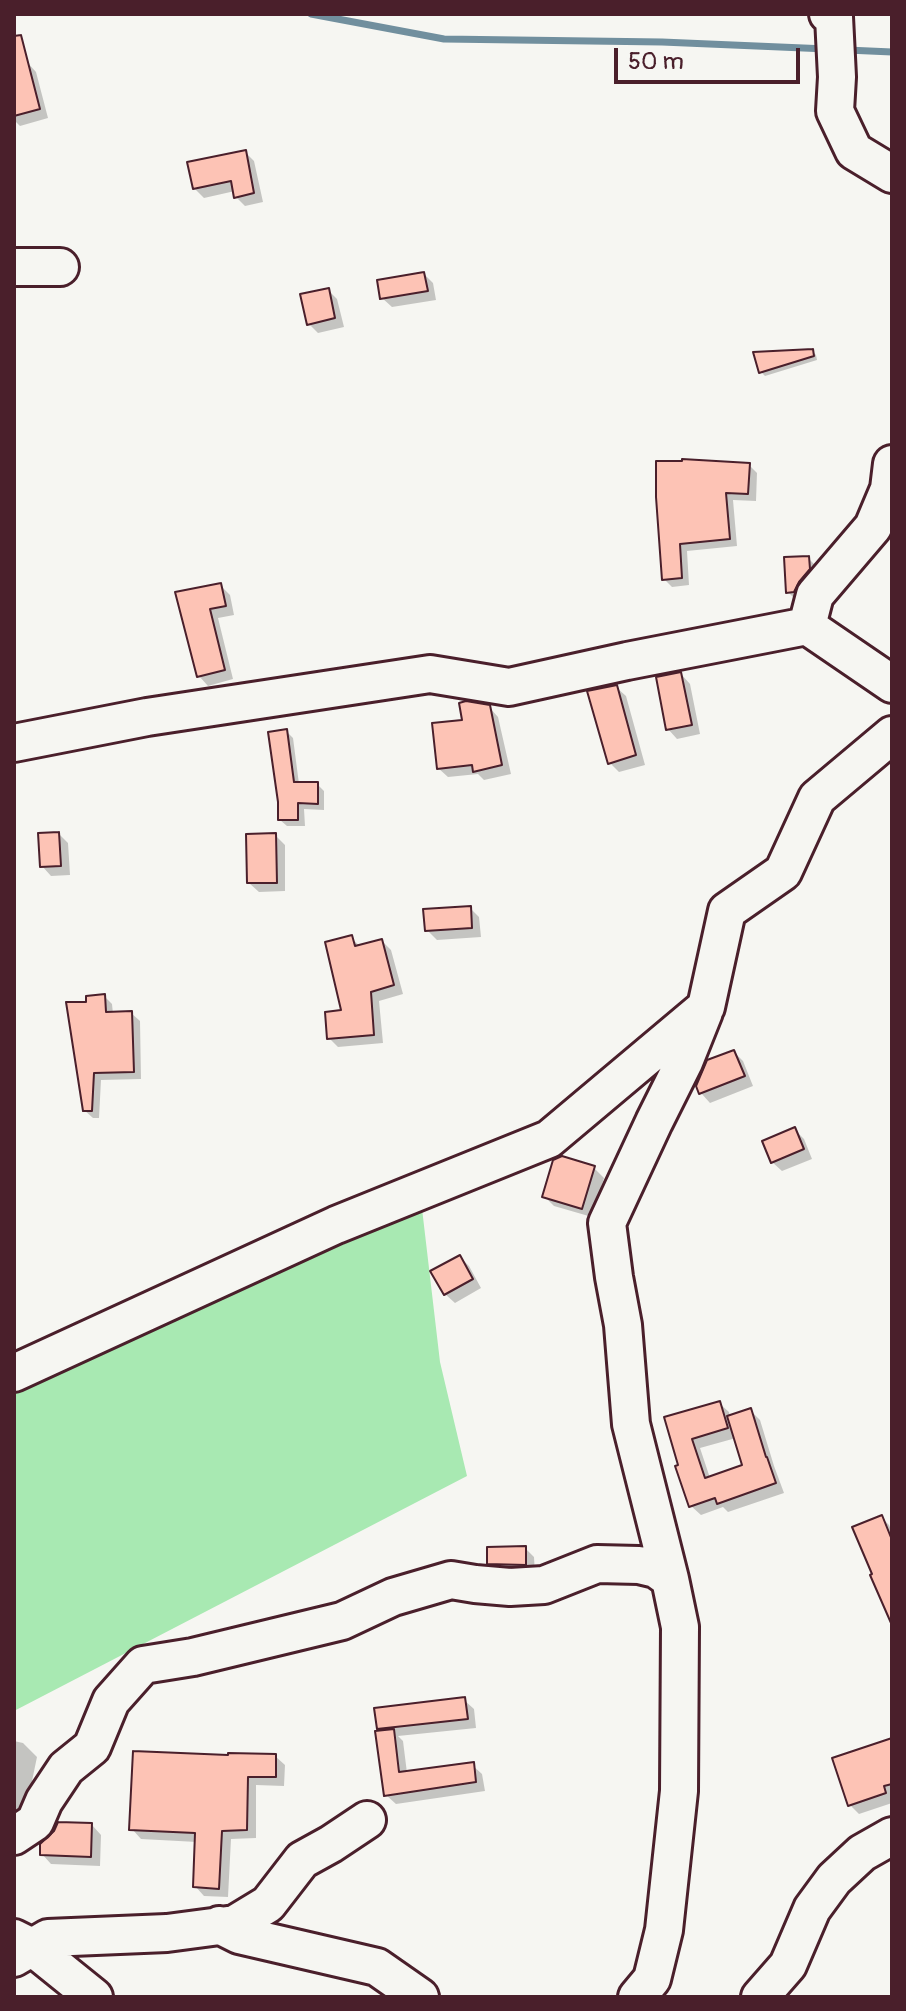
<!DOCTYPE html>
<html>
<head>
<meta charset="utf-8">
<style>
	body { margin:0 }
	#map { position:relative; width:906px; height:2011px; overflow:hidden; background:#f6f6f2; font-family:Pangolin,sans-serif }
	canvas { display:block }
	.frame { position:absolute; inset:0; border:16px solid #4a1f2b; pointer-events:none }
	.scale { position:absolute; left:614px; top:48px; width:186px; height:36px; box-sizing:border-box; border:4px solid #4a1f2b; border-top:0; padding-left:10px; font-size:24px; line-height:28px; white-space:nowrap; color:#4a1f2b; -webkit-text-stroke:6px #f6f6f2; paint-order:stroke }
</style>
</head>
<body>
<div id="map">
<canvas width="906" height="2011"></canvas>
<div class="frame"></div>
<div class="scale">50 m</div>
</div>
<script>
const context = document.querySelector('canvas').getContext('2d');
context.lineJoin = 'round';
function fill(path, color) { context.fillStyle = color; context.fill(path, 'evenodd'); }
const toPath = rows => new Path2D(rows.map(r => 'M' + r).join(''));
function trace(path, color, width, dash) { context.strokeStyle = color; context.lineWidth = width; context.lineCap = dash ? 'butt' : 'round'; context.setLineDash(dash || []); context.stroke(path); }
fill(toPath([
	[421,1200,440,1362,467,1476,14,1711,14,1392,72,1362]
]), '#a8e9b2');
fill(toPath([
	[27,62,36,72,48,118,20,126,14,120,14,66],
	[245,152,254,161,263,202,245,206,236,197,235,191,204,198,194,188],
	[424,274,433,283,436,300,392,307,382,298],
	[328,290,337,299,344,327,318,333,309,324],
	[812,351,816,355,817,360,765,376,761,372],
	[749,465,757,473,756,501,733,500,737,546,687,551,689,585,672,587,664,579,658,497],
	[808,558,818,568,797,601,788,592],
	[220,585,230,595,234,615,218,618,233,679,208,686,199,676,177,594],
	[681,674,690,684,700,734,677,739,668,729],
	[616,687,626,696,645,765,619,772,610,763],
	[489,707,498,717,511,774,484,780,478,774,448,777,438,768,465,722],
	[286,731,293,738,299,784,317,784,324,791,324,810,304,809,305,826,287,826,280,820],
	[59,834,68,843,70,875,51,876,42,866],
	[275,835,285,845,285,891,259,892,249,883],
	[470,908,479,917,481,937,437,940,427,930],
	[351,938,361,947,382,941,391,950,403,994,379,1001,383,1043,338,1047,329,1038,344,1012],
	[104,996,112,1004,113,1014,131,1013,140,1021,141,1079,101,1080,99,1118,93,1118,84,1110,88,1004],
	[734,1052,743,1061,753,1086,710,1103,701,1093],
	[795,1130,804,1139,812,1159,782,1171,772,1162],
	[594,1168,604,1178,592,1217,554,1206,544,1196],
	[460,1257,469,1266,481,1288,455,1303,445,1294],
	[719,1403,729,1412,730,1417,751,1411,760,1420,774,1466,784,1493,728,1512,723,1507,701,1515,691,1506,667,1418],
	[736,1438,744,1467,710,1478,700,1448],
	[881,1517,889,1525,892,1532,892,1610,886,1605],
	[525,1548,534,1557,535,1574,499,1573,489,1563],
	[464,1700,474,1709,476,1728,398,1736,403,1741,407,1773,472,1765,482,1774,485,1791,396,1804,386,1795,383,1732,379,1728],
	[891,1738,892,1803,859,1814,850,1805,876,1746,875,1743],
	[14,1741,23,1743,37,1757,22,1829,14,1836],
	[275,1756,285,1765,284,1786,256,1785,256,1838,231,1839,228,1897,204,1896,195,1886,197,1842,141,1839,132,1829],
	[92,1825,101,1835,100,1866,51,1864,42,1854]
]), '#0003');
trace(toPath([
	[311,14,444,39,662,42,827,49],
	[847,50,892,52]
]), '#718f9e', 7);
const building = toPath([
	[21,35,40,109,14,116,14,36,21,35],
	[246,150,254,193,234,198,231,181,193,189,187,162,246,150],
	[424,272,428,291,380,299,377,280,424,272],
	[329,288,335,318,307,325,300,294,329,288],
	[813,349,814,356,759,373,753,352,813,349],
	[682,459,750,463,748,494,726,493,730,539,680,544,682,578,662,580,656,497,656,461,682,461,682,459],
	[809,556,810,569,799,582,794,592,786,593,784,557,809,556],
	[221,583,226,606,210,609,225,670,197,677,175,592,221,583],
	[681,672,692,725,666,730,656,677,681,672],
	[617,685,636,755,608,764,587,691,617,685],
	[466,701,490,705,502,765,473,772,472,765,437,769,432,723,462,720,459,703,466,701],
	[287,729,294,782,318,782,318,804,298,803,298,820,278,820,278,802,268,732,287,729],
	[59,832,61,866,40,867,38,833,59,832],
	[276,833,277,883,247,883,246,834,276,833],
	[471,906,472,928,425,931,423,909,471,906],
	[352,935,355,946,382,939,394,985,371,992,374,1035,327,1039,325,1012,341,1010,325,942,352,935],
	[105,994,106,1012,132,1011,134,1072,94,1073,92,1111,83,1111,66,1002,86,1002,86,996,105,994],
	[734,1050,745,1076,699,1094,696,1086,707,1060,734,1050],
	[795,1127,804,1149,771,1163,762,1141,795,1127],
	[562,1156,595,1166,582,1209,542,1197,553,1160,562,1156],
	[460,1255,473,1279,444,1295,430,1271,460,1255],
	[720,1401,728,1428,692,1439,705,1478,742,1465,727,1416,751,1408,766,1457,767,1457,776,1483,717,1504,715,1498,689,1507,675,1466,678,1465,664,1417,720,1401],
	[882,1515,892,1540,891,1623,870,1575,872,1574,852,1527,882,1515],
	[526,1546,526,1565,487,1564,487,1547,526,1546],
	[465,1697,468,1719,377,1729,374,1708,465,1697],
	[394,1729,399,1772,474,1762,476,1782,384,1796,375,1731,394,1729],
	[892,1738,892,1784,884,1786,886,1793,848,1806,832,1758,892,1738],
	[133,1751,228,1755,228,1753,276,1754,276,1777,248,1777,247,1830,222,1831,219,1889,193,1887,195,1833,129,1830,133,1751],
	[58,1822,92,1823,91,1857,40,1855,40,1844,54,1831,58,1822]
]);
fill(building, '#fdc3b5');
trace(building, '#4a1f2b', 2);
const minor = toPath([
	[828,14,834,17,837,77,835,111,854,151,892,174],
	[14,267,60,267],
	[807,626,815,595,873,527,889,489,892,464],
	[14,743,147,717,430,674,509,687,627,661,807,626,892,684],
	[14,1373,336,1225,549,1139,706,1007,727,911,783,872,817,798,892,735],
	[670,1579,631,1424,623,1325,614,1277,607,1223,654,1122,684,1062,704,1012],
	[14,1836,35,1822,44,1801,66,1768,92,1747,111,1701,143,1665,193,1657,342,1621,393,1597,451,1580,475,1584,510,1587,544,1585,597,1564,639,1565,656,1569,670,1579,680,1627,679,1791,664,1930,652,1979,637,1997],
	[219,1925,239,1935,377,1967,420,1997],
	[14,1938,32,1947,94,1997],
	[14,1958,48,1938,167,1933,235,1924,268,1904,302,1860,331,1844,367,1820],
	[760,1997,788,1965,812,1909,834,1879,862,1853,892,1836]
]);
trace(minor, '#4a1f2b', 42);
trace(minor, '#f6f6f2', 36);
</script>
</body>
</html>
